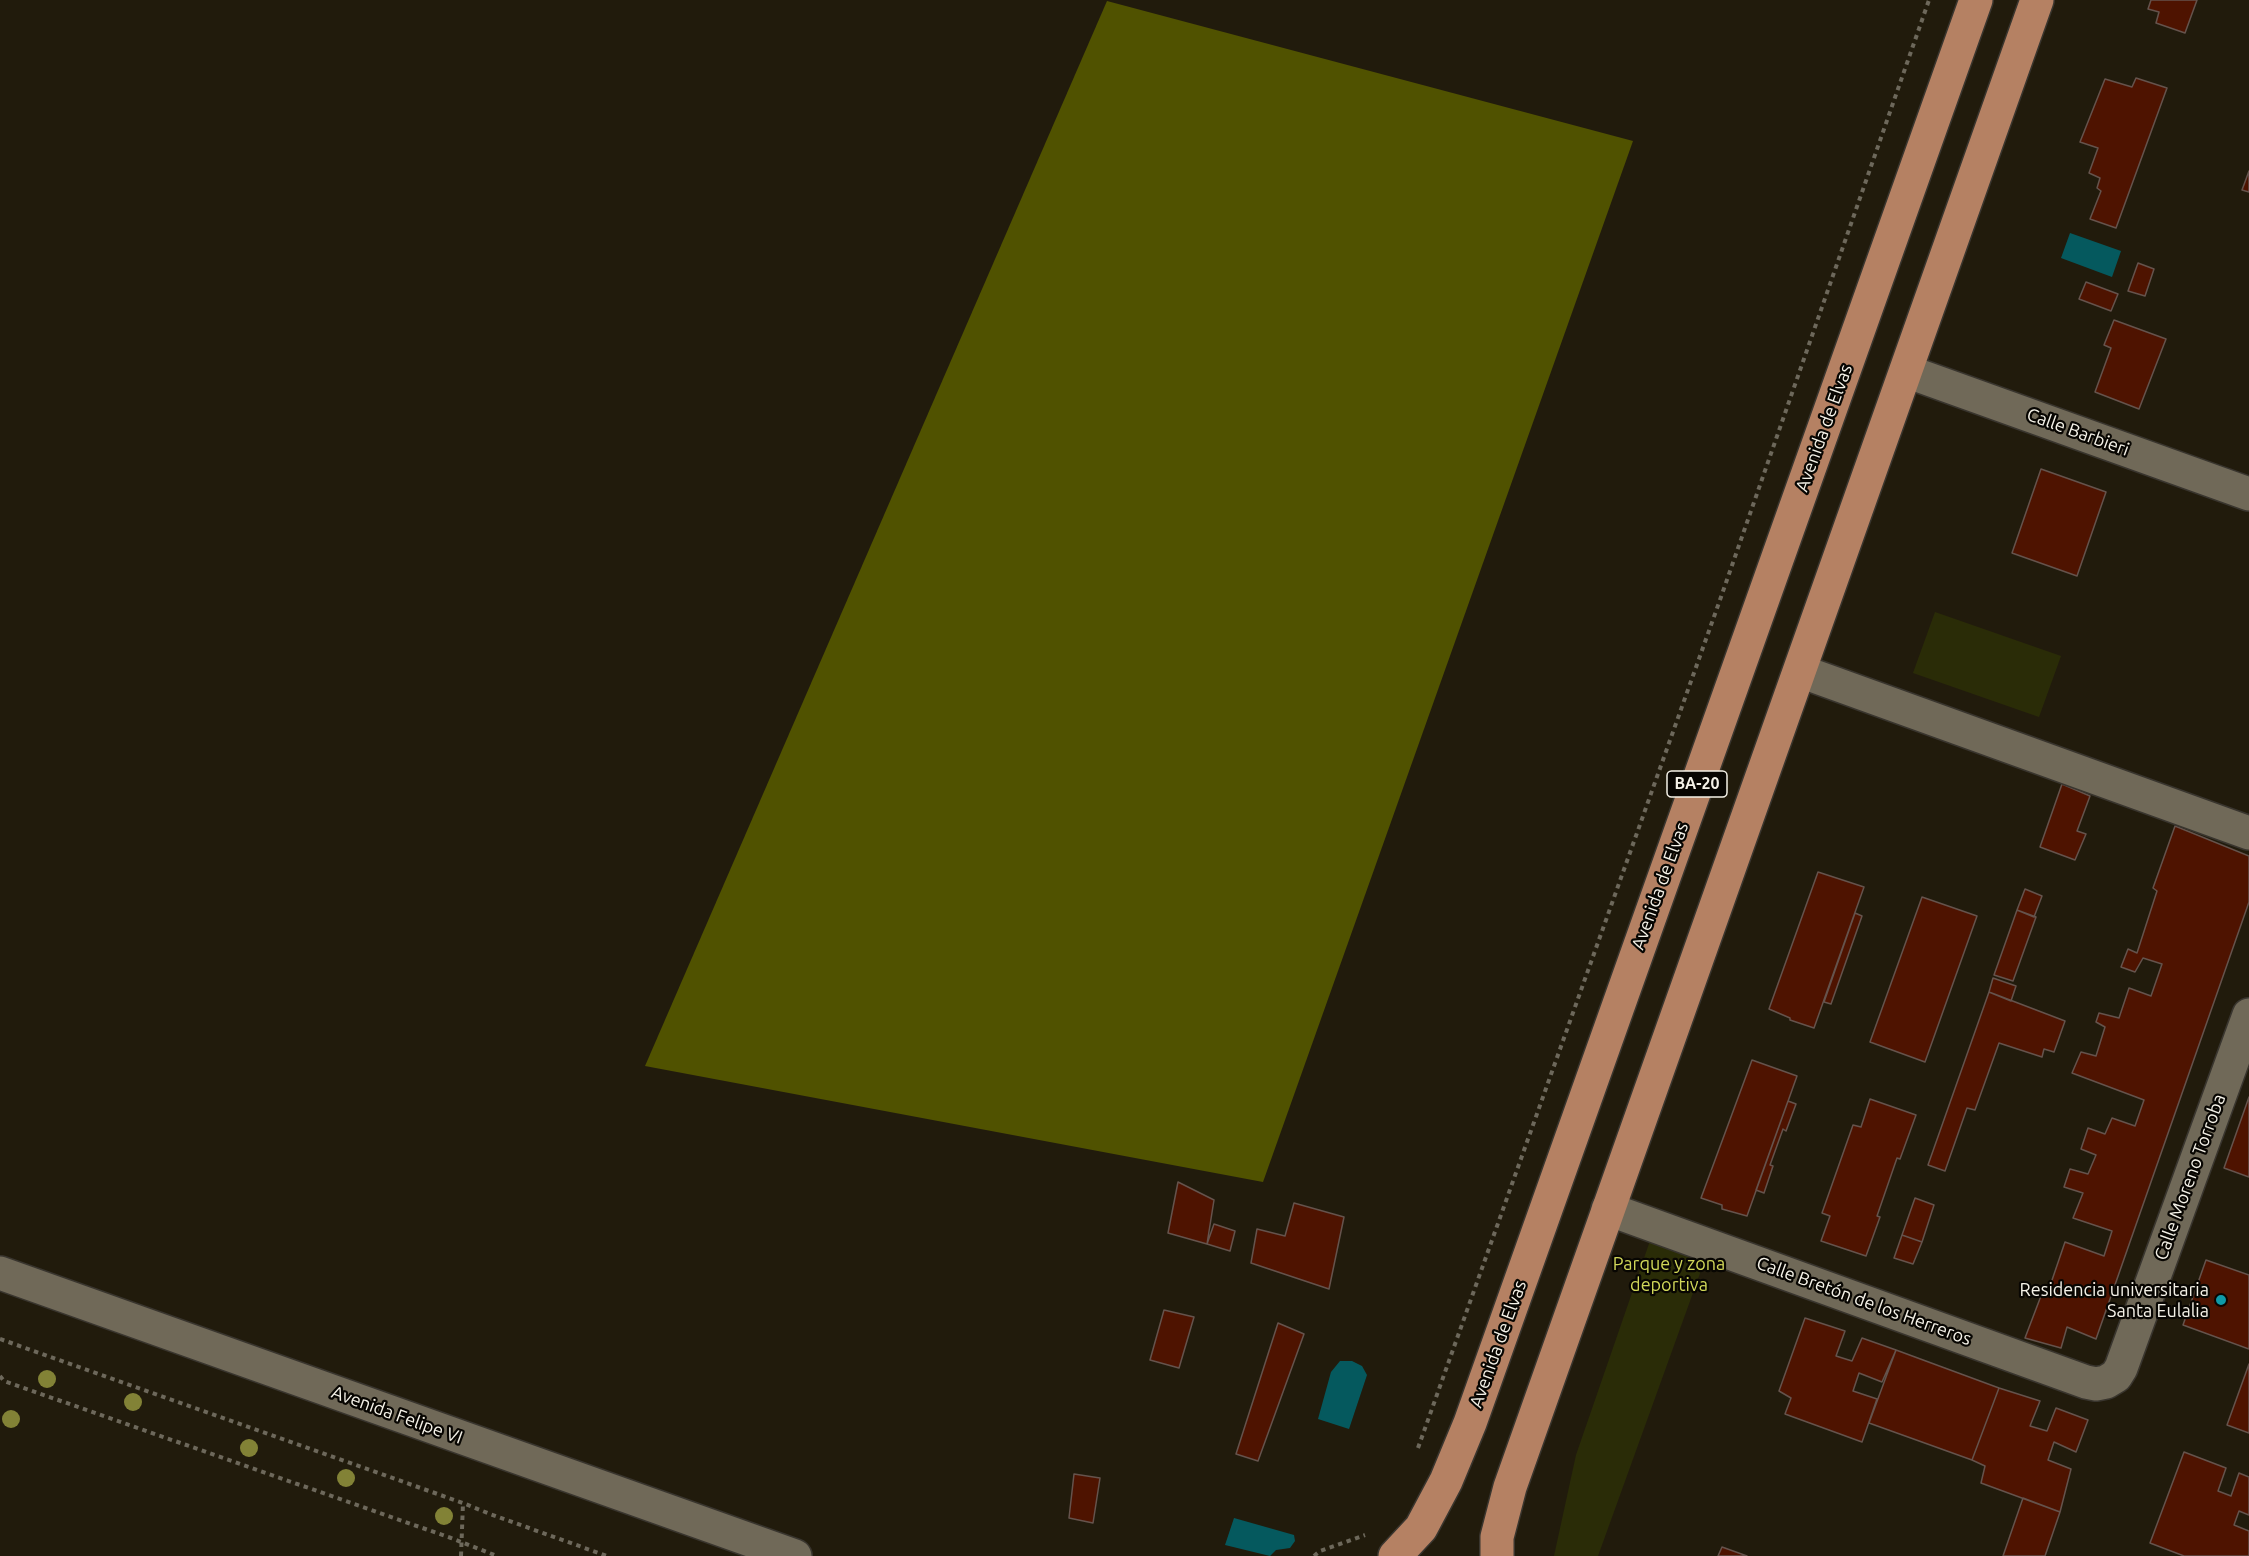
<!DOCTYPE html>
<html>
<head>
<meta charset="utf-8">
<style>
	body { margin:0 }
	canvas { display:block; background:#211b0c }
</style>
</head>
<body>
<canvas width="2249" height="1556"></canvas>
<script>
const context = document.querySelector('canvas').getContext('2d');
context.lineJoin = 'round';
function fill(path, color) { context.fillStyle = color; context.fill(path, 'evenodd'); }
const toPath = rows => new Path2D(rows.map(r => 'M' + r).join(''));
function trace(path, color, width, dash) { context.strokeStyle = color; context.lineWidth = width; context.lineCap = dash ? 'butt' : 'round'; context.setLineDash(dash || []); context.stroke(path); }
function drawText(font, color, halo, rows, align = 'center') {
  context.font = font + ' Ubuntu,sans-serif'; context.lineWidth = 4.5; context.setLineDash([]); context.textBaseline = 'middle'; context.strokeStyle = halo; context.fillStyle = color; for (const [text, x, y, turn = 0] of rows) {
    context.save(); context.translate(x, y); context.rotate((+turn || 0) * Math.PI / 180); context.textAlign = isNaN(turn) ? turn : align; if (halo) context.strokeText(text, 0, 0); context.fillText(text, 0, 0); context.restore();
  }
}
fill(toPath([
	[1935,612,2061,656,2039,717,1913,673],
	[1652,1235,1707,1254,1598,1556,1554,1556,1576,1455]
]), '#2a2c07');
fill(toPath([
	[1107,1,1633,141,1263,1182,645,1066]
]), '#505200');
fill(toPath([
	[2070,233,2121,251,2112,277,2061,258],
	[1340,1361,1352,1361,1362,1366,1367,1375,1349,1429,1318,1419,1331,1372],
	[1234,1518,1294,1535,1295,1541,1290,1548,1276,1550,1270,1556,1225,1545]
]), '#05595e');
const building = toPath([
	[2151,0,2197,0,2185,33,2156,23,2159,12,2148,9,2151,0],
	[2136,78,2167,88,2116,228,2090,219,2101,191,2097,188,2100,178,2089,173,2098,148,2080,142,2105,79,2132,87,2136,78],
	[2249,171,2249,192,2242,190,2249,171],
	[2138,263,2154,269,2145,296,2128,291,2138,263],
	[2086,282,2118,294,2111,311,2079,299,2086,282],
	[2114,320,2166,339,2139,409,2095,392,2111,348,2104,345,2114,320],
	[2041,469,2106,492,2077,576,2012,553,2041,469],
	[2062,784,2090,796,2077,831,2086,834,2075,860,2040,847,2062,784],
	[2175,826,2249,856,2249,902,2096,1339,2067,1327,2061,1348,2025,1338,2044,1288,2050,1286,2065,1242,2104,1256,2112,1231,2073,1218,2083,1193,2064,1187,2070,1169,2088,1174,2096,1155,2081,1149,2088,1128,2105,1134,2112,1118,2135,1126,2144,1100,2072,1073,2081,1052,2096,1056,2105,1027,2096,1022,2099,1013,2119,1018,2129,988,2151,996,2162,964,2143,958,2135,972,2121,967,2128,949,2137,953,2157,891,2153,888,2175,826],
	[1818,872,1864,887,1814,1028,1790,1020,1790,1018,1769,1009,1818,872],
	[2025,889,2042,896,2034,917,2017,910,2025,889],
	[1922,897,1977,916,1925,1062,1870,1042,1922,897],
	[2017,910,2036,917,2013,981,1994,975,2017,910],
	[1855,913,1862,916,1831,1004,1824,1002,1855,913],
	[1993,978,2016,986,2011,1001,1989,992,1993,978],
	[1989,992,2065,1021,2054,1052,2044,1049,2042,1057,1999,1043,1975,1110,1967,1108,1945,1171,1928,1165,1989,992],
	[1752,1060,1797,1076,1747,1216,1722,1209,1722,1205,1701,1198,1752,1060],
	[2249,1097,2249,1177,2224,1168,2249,1097],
	[1870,1099,1916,1115,1900,1159,1897,1158,1877,1216,1880,1217,1866,1256,1821,1241,1830,1216,1822,1213,1853,1125,1861,1127,1870,1099],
	[1788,1101,1796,1104,1786,1131,1783,1129,1770,1165,1773,1166,1764,1193,1756,1190,1788,1101],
	[1178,1182,1214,1200,1207,1244,1168,1233,1178,1182],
	[1915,1198,1934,1205,1922,1242,1902,1235,1915,1198],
	[1294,1203,1344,1217,1329,1289,1251,1263,1257,1229,1285,1236,1294,1203],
	[1214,1224,1235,1231,1230,1251,1207,1244,1214,1224],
	[1902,1235,1922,1242,1913,1264,1894,1258,1902,1235],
	[2206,1260,2249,1275,2249,1349,2183,1325,2206,1260],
	[1164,1310,1194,1317,1179,1368,1150,1360,1164,1310],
	[1805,1318,1845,1331,1836,1356,1852,1361,1862,1338,1896,1350,1882,1382,1859,1373,1853,1391,1877,1399,1862,1442,1785,1414,1791,1398,1779,1391,1805,1318],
	[1278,1323,1304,1334,1258,1461,1236,1454,1278,1323],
	[1896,1350,1999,1388,1972,1460,1869,1423,1896,1350],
	[2249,1364,2249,1433,2227,1425,2249,1364],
	[1999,1388,2040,1401,2030,1426,2047,1431,2056,1408,2088,1420,2076,1452,2054,1442,2048,1460,2071,1469,2060,1512,1981,1483,1985,1466,1972,1460,1999,1388],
	[2184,1452,2226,1468,2218,1491,2231,1496,2239,1473,2249,1477,2249,1515,2239,1511,2234,1525,2249,1531,2249,1556,2184,1556,2150,1543,2184,1452],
	[1074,1474,1100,1478,1093,1523,1069,1518,1074,1474],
	[2023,1498,2060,1512,2045,1556,2003,1556,2023,1498],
	[1722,1547,1747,1556,1718,1556,1722,1547]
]);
fill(building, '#4e1300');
trace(building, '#65534c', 1.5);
const minor = toPath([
	[1906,371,2249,494],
	[1800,671,2249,833],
	[1608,1209,2086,1382,2096,1384,2106,1382,2116,1376,2121,1368,2249,1015],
	[0,1273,795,1556]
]);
const trunk = toPath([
	[1395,1556,1421,1528,1446,1481,1470,1423,1976,0],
	[1497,1556,1497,1537,1510,1487,2037,0]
]);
trace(minor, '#39352e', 36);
trace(trunk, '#39352e', 36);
trace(toPath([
	[0,1339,463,1503,490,1514,607,1556],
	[0,1376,4,1381,451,1538,497,1556],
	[1418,1448,1721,597,1929,0],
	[461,1556,463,1503],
	[1314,1556,1320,1551,1365,1535]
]), '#6d685b', 4, [4.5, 4.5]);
trace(minor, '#706958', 33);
trace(trunk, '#b58163', 33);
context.fillStyle = '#828236';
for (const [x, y] of [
	[47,1379],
	[133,1402],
	[11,1419],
	[249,1448],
	[346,1478],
	[444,1516]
]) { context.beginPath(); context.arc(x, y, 9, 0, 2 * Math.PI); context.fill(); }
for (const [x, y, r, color] of [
	[2221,1300,6,"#0f9aa8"]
]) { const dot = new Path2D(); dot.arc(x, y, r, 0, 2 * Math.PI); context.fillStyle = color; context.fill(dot); trace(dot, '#080602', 2); }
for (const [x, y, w] of [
	[1697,784,60]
]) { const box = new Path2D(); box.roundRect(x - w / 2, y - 13, w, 26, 4.5); context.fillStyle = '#080602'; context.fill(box); trace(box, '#f5f2e8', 1.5); }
drawText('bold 16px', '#f5f2e8', null, [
	["BA-20",1697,784]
]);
drawText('18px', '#f5f2e8', '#080602', [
	["Avenida de Elvas",1824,428,-70],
	["Calle Barbieri",2078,432,20],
	["Avenida de Elvas",1660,886,-70],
	["Calle Moreno Torroba",2190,1177,-70],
	["Calle Bretón de los Herreros",1864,1301,20],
	["Avenida de Elvas",1498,1344,-70],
	["Avenida Felipe VI",397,1415,20]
]);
drawText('18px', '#d1d759', '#080602', [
	["Parque y zona",1669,1264],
	["deportiva",1669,1285]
]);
drawText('18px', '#f5f2e8', '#080602', [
	["Residencia universitaria",2209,1290],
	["Santa Eulalia",2209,1311]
], 'right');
</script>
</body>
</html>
